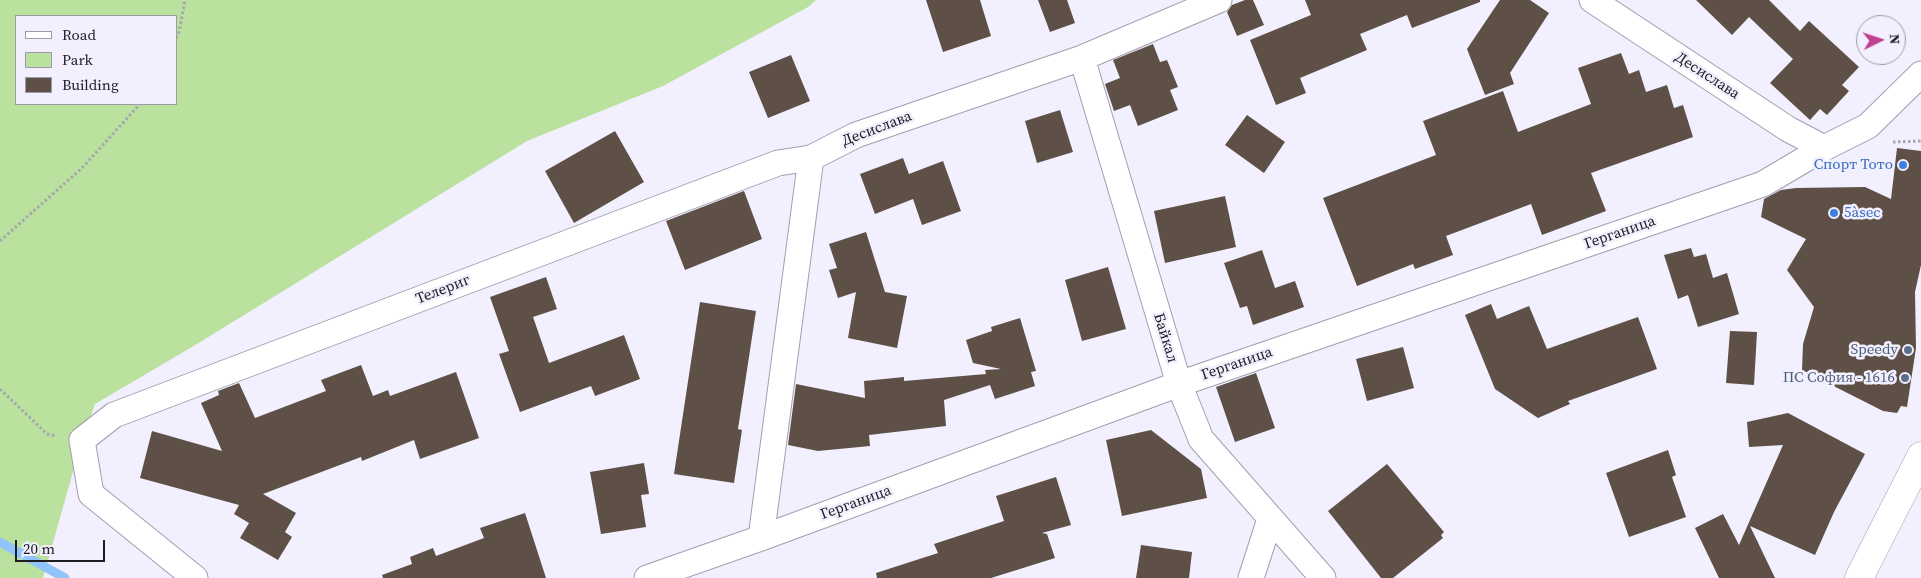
<!DOCTYPE html>
<html>
<head>
<meta charset="utf-8">
<style>
	body { margin:0 }
	#map { position:relative; width:1921px; height:578px; overflow:hidden; background:#f2f0fe; font-family:"Source Serif 4",serif }
	canvas { display:block }
	.legend { position:absolute; left:15px; top:15px; width:162px; height:90px; box-sizing:border-box; background:#f2f0fe; border:1px solid #9d9ba6; margin:0; padding:6px 9px; list-style:none; font-size:15px; color:#1d1c22 }
	.legend li { display:flex; align-items:center; gap:10px; height:25px }
	.legend b { width:25px; border:1px solid #9d9ba6 }
	.north { position:absolute; left:1856px; top:15px; width:50px; height:50px; box-sizing:border-box; background:#f2f0fe; border:1px solid #9d9ba6; border-radius:50%; rotate:86deg; font-size:14px; font-weight:700; line-height:20px; text-align:center; color:#1d1c22 }
	.north::after { content:''; display:block; margin:auto; width:18px; height:22px; background:#bf4190; clip-path:polygon(50% 0,100% 100%,50% 72%,0 100%) }
	.scale { position:absolute; left:15px; top:540px; width:90px; height:22px; box-sizing:border-box; border:2px solid #1d1c22; border-top:0; padding-left:6px; font-size:15px; line-height:18px; white-space:nowrap; color:#1d1c22; -webkit-text-stroke:4px #f2f0fe; paint-order:stroke }
</style>
</head>
<body>
<div id="map">
<canvas width="1921" height="578"></canvas>
<ul class="legend">
<li><b style="height:6px;background:#fff"></b>Road</li>
<li><b style="height:14px;background:#bae19d"></b>Park</li>
<li><b style="height:14px;background:#5e5046"></b>Building</li>
</ul>
<div class="north">N</div>
<div class="scale">20 m</div>
</div>
<script>
const context = document.querySelector('canvas').getContext('2d');
context.lineJoin = 'round';
function fill(path, color) { context.fillStyle = color; context.fill(path, 'evenodd'); }
const toPath = rows => new Path2D(rows.map(r => 'M' + r).join(''));
function trace(path, color, width, dash) { context.strokeStyle = color; context.lineWidth = width; context.lineCap = dash ? 'butt' : 'round'; context.setLineDash(dash || []); context.stroke(path); }
function drawText(font, color, halo, rows, align = 'center') {
  context.font = font + ' "Source Serif 4",serif'; context.lineWidth = 5; context.setLineDash([]); context.textBaseline = 'middle'; context.strokeStyle = halo; context.fillStyle = color; for (const [text, x, y, turn = 0] of rows) {
    context.save(); context.translate(x, y); context.rotate((+turn || 0) * Math.PI / 180); context.textAlign = isNaN(turn) ? turn : align; if (halo) context.strokeText(text, 0, 0); context.fillText(text, 0, 0); context.restore();
  }
}
fill(toPath([
	[0,0,816,0,808,7,663,86,527,141,197,344,95,404,82,440,43,578,0,578],
	[16,16,176,16,176,104,16,104]
]), '#bae19d');
trace(toPath([
	[0,542,65,578]
]), '#91c4fb', 9);
fill(toPath([
	[926,0,980,0,991,36,943,52],
	[1038,0,1067,0,1075,23,1050,32],
	[1245,0,1253,0,1264,25,1237,36,1227,12,1232,5],
	[1305,0,1480,0,1480,2,1412,28,1407,15,1360,34,1367,50,1300,78,1306,93,1276,105,1250,40,1311,15],
	[1500,0,1530,0,1549,13,1510,73,1514,84,1485,95,1467,49],
	[1696,0,1769,0,1800,31,1809,21,1859,67,1842,85,1849,91,1827,115,1820,109,1810,120,1770,83,1793,59,1749,17,1732,35],
	[1153,44,1160,62,1167,60,1178,87,1170,90,1178,110,1138,126,1130,105,1114,111,1105,84,1120,78,1113,60],
	[1621,53,1629,74,1639,70,1646,92,1667,85,1674,108,1683,105,1693,137,1591,173,1606,211,1542,235,1531,204,1446,236,1453,255,1415,269,1413,264,1357,286,1323,198,1436,155,1423,121,1503,91,1518,132,1591,104,1578,68],
	[791,55,810,101,768,118,749,72],
	[1060,110,1073,152,1037,163,1025,121],
	[1247,115,1285,142,1264,173,1225,145],
	[615,131,644,182,574,223,545,171],
	[1897,148,1921,151,1921,265,1915,292,1916,348,1907,407,1901,406,1897,413,1883,411,1802,370,1803,344,1814,307,1787,270,1806,239,1761,217,1764,199,1781,190,1796,188,1865,187,1891,199],
	[903,158,909,174,943,161,961,211,922,225,913,199,875,214,860,174],
	[744,191,762,239,685,270,666,221],
	[1225,196,1236,247,1165,263,1154,211],
	[866,232,885,292,907,296,897,348,848,338,856,292,838,298,829,270,837,268,829,244],
	[1691,248,1694,257,1706,254,1713,278,1727,273,1739,314,1698,327,1688,295,1678,299,1664,255],
	[1262,250,1275,288,1295,281,1304,307,1253,325,1247,306,1240,308,1224,263],
	[1108,267,1126,329,1082,341,1065,280],
	[546,277,557,309,533,317,549,363,624,335,640,379,595,396,591,386,520,412,499,354,509,351,490,297],
	[700,302,756,311,738,429,742,430,734,483,674,474],
	[1491,304,1497,319,1529,306,1547,349,1638,317,1657,369,1568,401,1570,404,1538,418,1495,389,1465,315],
	[1020,318,1036,371,1031,372,1035,386,995,399,990,385,944,400,946,426,869,435,870,446,818,451,788,445,796,384,865,398,864,381,904,377,904,381,986,374,985,370,1001,369,973,363,966,340,992,331,991,327],
	[1730,331,1757,332,1754,385,1726,383],
	[1403,347,1414,388,1367,401,1356,359],
	[361,365,373,396,388,390,390,396,456,372,479,438,420,459,414,440,362,461,361,457,263,494,296,513,285,532,292,537,278,560,240,538,249,523,234,514,239,505,140,478,152,431,222,451,201,403,219,395,218,391,239,383,255,418,326,391,321,380],
	[1256,373,1275,428,1235,442,1216,387],
	[1788,413,1865,454,1834,512,1815,555,1750,526,1775,578,1719,578,1695,528,1723,514,1739,545,1783,445,1749,447,1747,422],
	[1151,430,1201,469,1207,498,1122,516,1106,440],
	[1668,450,1676,475,1672,477,1686,517,1629,537,1606,473],
	[644,463,649,494,641,495,646,527,601,534,590,472],
	[1387,464,1444,532,1441,535,1443,538,1393,578,1381,578,1328,511],
	[1056,477,1071,525,1042,533,1047,534,1055,558,991,578,877,578,876,573,938,553,934,544,1004,521,996,496],
	[525,513,546,578,383,578,382,575,412,564,410,557,433,548,436,556,484,538,480,528],
	[1141,545,1192,552,1189,578,1136,578]
]), '#5e5046');
const street = toPath([
	[1592,0,1788,129,1824,148],
	[1082,58,1179,384,1201,439,1323,578],
	[761,538,811,158],
	[195,578,91,494,82,440,114,415,778,163,811,158,856,135,1082,58,1219,0],
	[647,578,761,538,1179,384,1763,184,1824,148,1868,126,1921,74],
	[1251,578,1270,519]
]);
const secondary = toPath([
	[1859,578,1921,456]
]);
trace(street, '#a19fb0', 27);
trace(secondary, '#a19fb0', 29);
trace(toPath([
	[176,38,179,32,185,0],
	[1893,142,1921,141],
	[0,241,82,168,140,104],
	[0,389,47,434,56,436]
]), '#a7a5b0', 3, [2.5, 2.5]);
trace(street, '#fff', 25);
trace(secondary, '#fff', 28);
for (const [x, y, r, color] of [
	[1903,165,5,"#3f7fe0"],
	[1834,213,5,"#3f7fe0"],
	[1908,350,5,"#5c6f8a"],
	[1905,378,5,"#5c6f8a"]
]) { const dot = new Path2D(); dot.arc(x, y, r, 0, 2 * Math.PI); context.fillStyle = color; context.fill(dot); trace(dot, '#f2f0fe', 2); }
drawText('15px', '#1d1c22', '#f2f0fe', [
	["Десислава",1707,76,33],
	["Десислава",877,129,-21],
	["Герганица",1620,233,-19],
	["Телериг",443,290,-21],
	["Байкал",1165,338,73],
	["Герганица",1237,364,-19],
	["Герганица",856,503,-20]
]);
drawText('15px', '#366cbe', '#f2f0fe', [
	["Спорт Тото",1893,165],
	["5àsec",1844,213,"left"]
], 'right');
drawText('15px', '#4e5e75', '#f2f0fe', [
	["Speedy",1898,350],
	["ПС София - 1616",1895,378]
], 'right');
</script>
</body>
</html>
